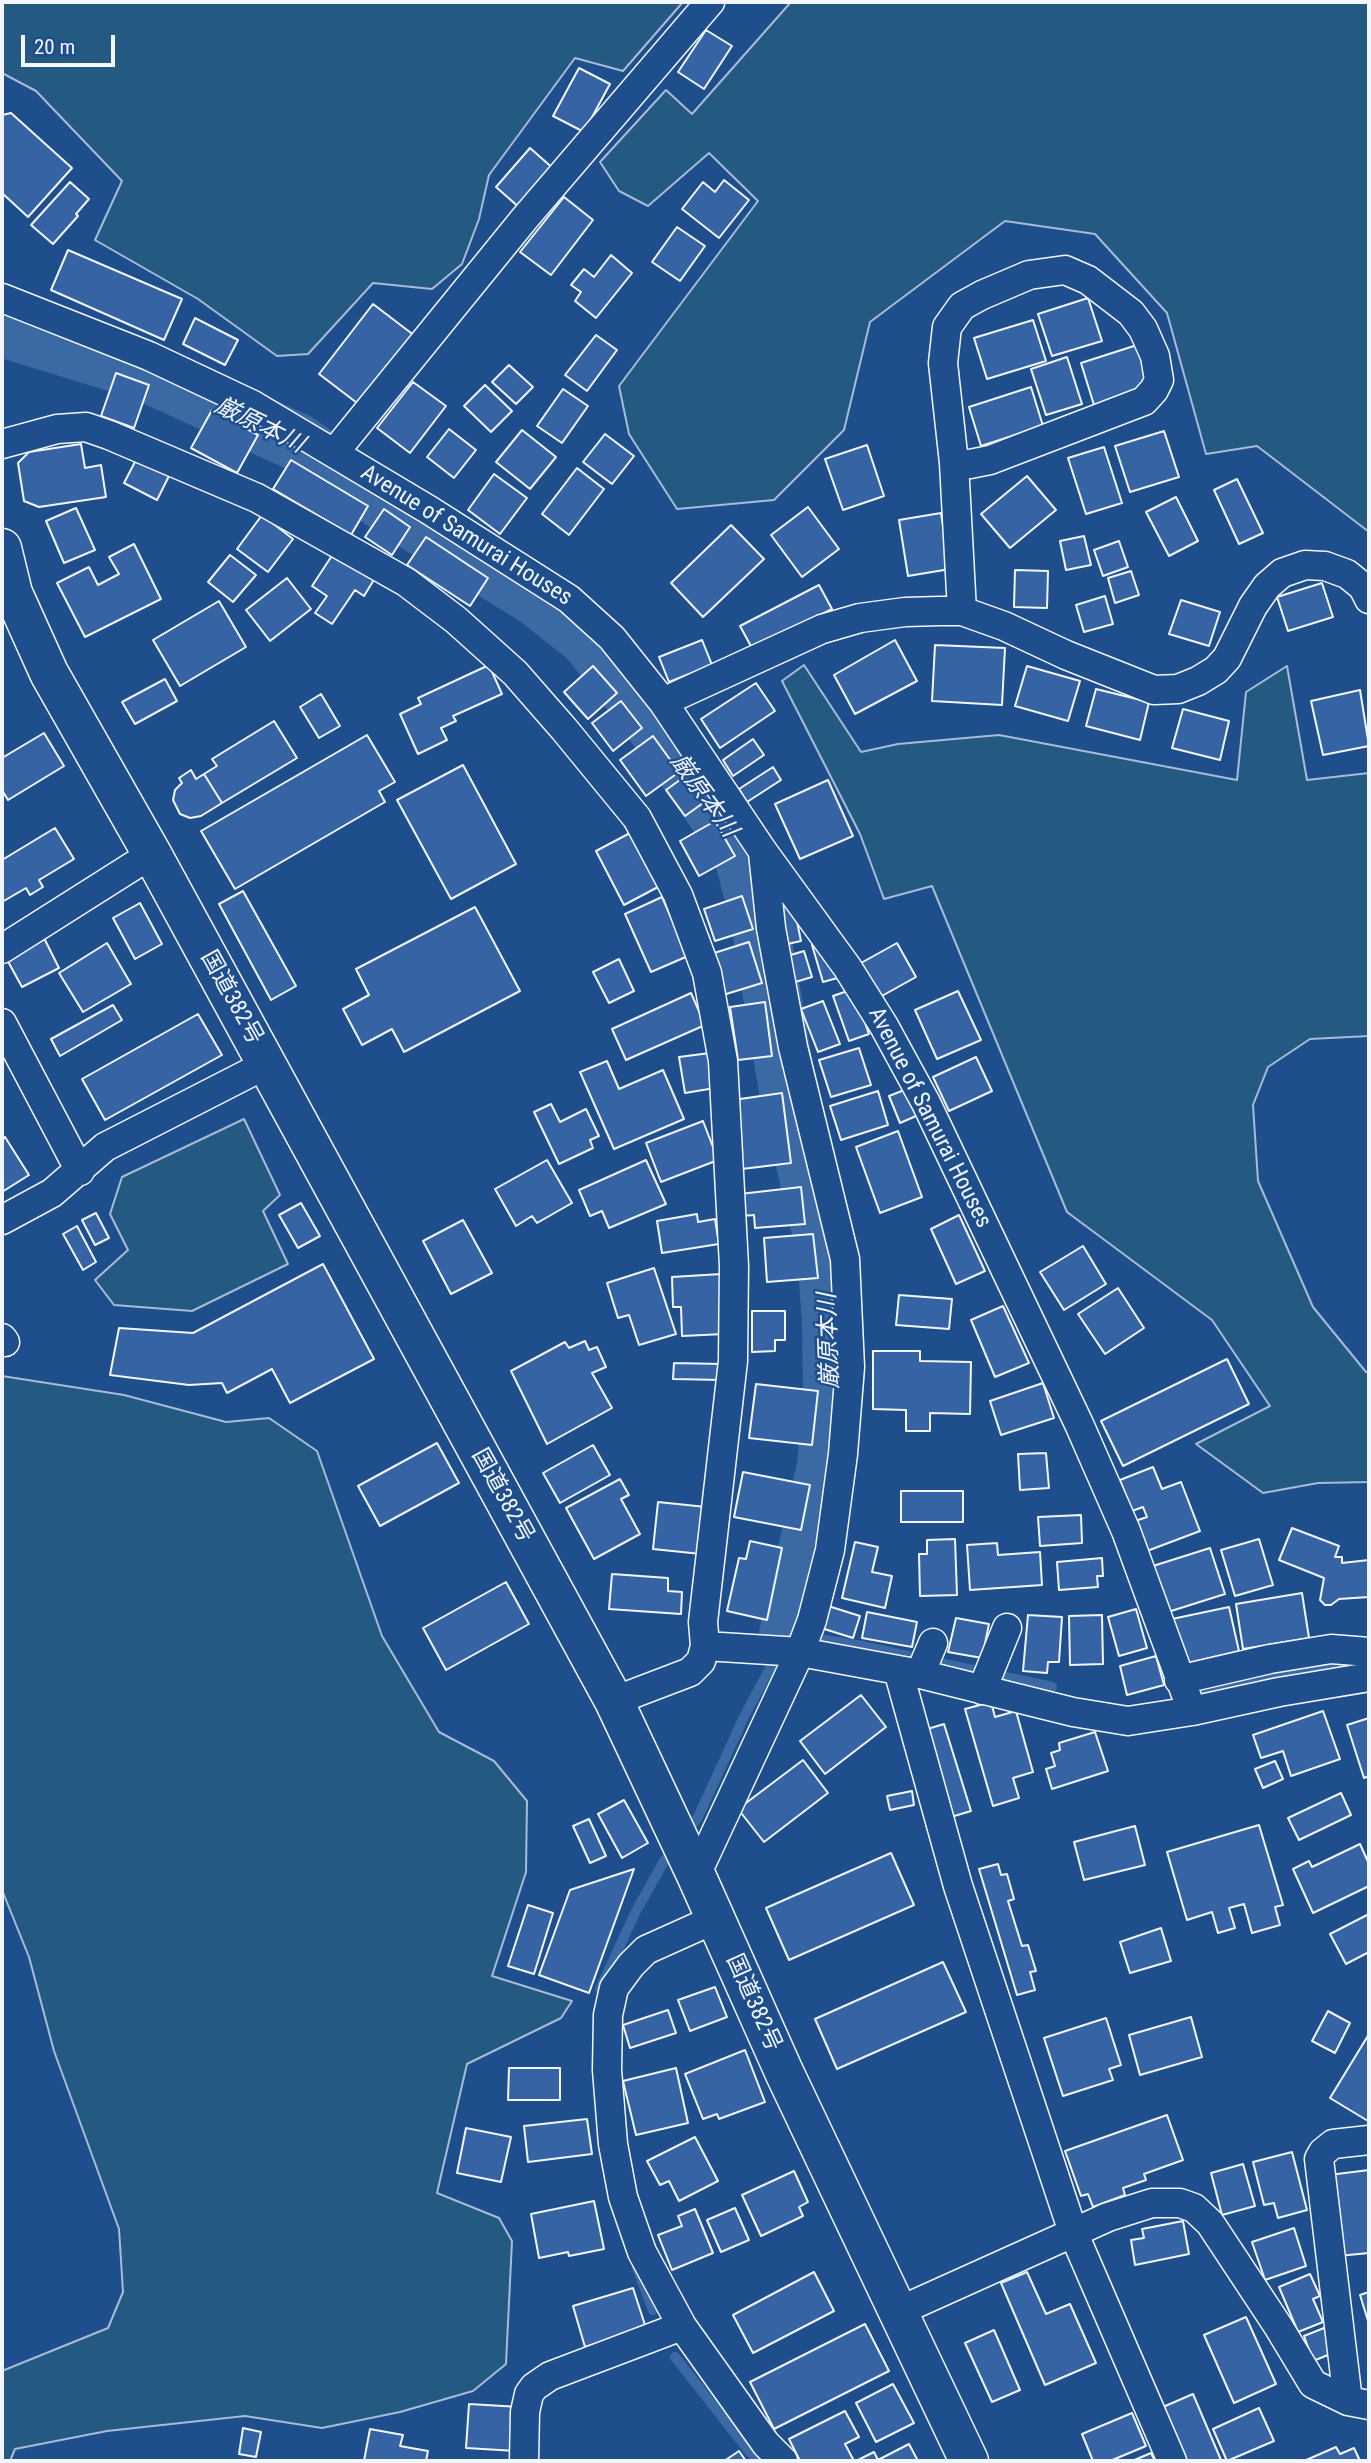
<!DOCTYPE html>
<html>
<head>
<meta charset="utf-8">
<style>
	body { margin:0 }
	#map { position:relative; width:1371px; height:2463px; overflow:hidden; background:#1f4e8c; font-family:"Roboto Condensed",sans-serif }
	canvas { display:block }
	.frame { position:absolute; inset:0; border:4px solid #f2f6ff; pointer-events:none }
	.scale { position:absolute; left:21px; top:35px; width:94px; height:32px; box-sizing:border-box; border:4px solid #f2f6ff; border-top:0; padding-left:9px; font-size:21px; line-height:24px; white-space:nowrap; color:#f2f6ff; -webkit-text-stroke:5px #1f4e8c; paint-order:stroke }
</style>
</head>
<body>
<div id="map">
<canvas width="1371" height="2463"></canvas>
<div class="frame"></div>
<div class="scale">20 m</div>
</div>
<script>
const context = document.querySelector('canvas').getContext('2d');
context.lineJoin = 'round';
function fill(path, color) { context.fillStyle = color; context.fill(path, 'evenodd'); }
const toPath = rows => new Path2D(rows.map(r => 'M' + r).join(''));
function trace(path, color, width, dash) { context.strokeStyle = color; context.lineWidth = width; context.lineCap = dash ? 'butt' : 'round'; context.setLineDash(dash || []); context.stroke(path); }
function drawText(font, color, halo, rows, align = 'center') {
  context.font = font + ' "Roboto Condensed","Noto Sans JP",sans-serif'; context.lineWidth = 5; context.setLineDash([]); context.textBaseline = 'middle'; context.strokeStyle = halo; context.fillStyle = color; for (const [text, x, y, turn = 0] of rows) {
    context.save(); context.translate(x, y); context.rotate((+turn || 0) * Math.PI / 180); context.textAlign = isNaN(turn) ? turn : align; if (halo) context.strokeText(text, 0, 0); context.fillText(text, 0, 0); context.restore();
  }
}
const green = toPath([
	[2,2,683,2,623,71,575,58,489,175,479,219,462,264,432,289,373,283,308,354,277,356,198,299,95,240,122,181,36,91,2,73,2,2],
	[791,2,1369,2,1369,532,1257,446,1206,454,1167,313,1095,234,1005,221,870,322,844,430,774,500,677,509,629,434,619,386,758,201,709,153,648,206,619,191,600,162,666,90,692,114,791,2],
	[804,665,861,752,898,744,999,735,1237,780,1246,692,1287,666,1307,780,1369,773,1369,1036,1310,1039,1268,1067,1253,1105,1258,1181,1313,1307,1366,1372,1369,1372,1369,1482,1318,1483,1263,1493,1196,1444,1270,1406,1212,1320,1067,1212,932,886,884,899,860,834,782,681,804,665],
	[244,1119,280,1195,263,1211,288,1264,192,1311,114,1305,95,1280,128,1250,110,1214,122,1177,244,1119],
	[2,1376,124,1395,226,1422,269,1418,317,1451,382,1636,439,1732,494,1761,527,1801,526,1872,492,1976,572,2001,561,2018,467,2064,437,2193,499,2218,512,2241,506,2364,473,2391,400,2412,322,2428,245,2416,107,2431,15,2449,10,2461,2,2461,2,2371,108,2328,123,2292,119,2229,54,2051,29,1957,2,1890,2,1376]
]);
fill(green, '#245a82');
trace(green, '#a8bbd7', 2);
trace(toPath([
	[1203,1692,1255,1676,1344,1666],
	[686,1833,698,1817,744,1717,788,1634,862,1646,1052,1687],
	[600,1989,636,1911,663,1863,674,1848],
	[637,2268,653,2310],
	[675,2357,748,2450,760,2461]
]), '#3b69a3', 10);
trace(toPath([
	[2,328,142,371,297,442,397,511,536,597,588,638,639,703,741,848,759,918,789,1096,826,1252,831,1324,832,1391,826,1466,788,1634]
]), '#3b69a3', 58);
const building = toPath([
	[706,30,732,46,704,89,678,72,706,30],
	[579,68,610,84,584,132,553,116,579,68],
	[11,113,72,168,28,217,2,193,2,115,11,113],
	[530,148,555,170,521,209,496,187,530,148],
	[724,180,749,200,719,238,682,209,703,182,715,192,724,180],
	[70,182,89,199,76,214,78,216,53,244,31,225,70,182],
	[564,197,593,220,551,275,520,252,564,197],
	[677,227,705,246,680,281,652,262,677,227],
	[68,250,182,299,164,340,51,290,68,250],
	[611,255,632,273,596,318,575,301,581,292,571,285,584,269,594,277,611,255],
	[1088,298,1102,341,1052,356,1038,314,1088,298],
	[373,304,415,336,361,406,319,374,373,304],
	[195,318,238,340,225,365,183,344,195,318],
	[1033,320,1046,361,987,379,974,338,1033,320],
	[596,335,617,350,587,391,565,375,596,335],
	[1137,345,1150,387,1094,405,1081,363,1137,345],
	[1067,357,1082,404,1046,415,1031,369,1067,357],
	[509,365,533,387,516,404,492,382,509,365],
	[116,373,149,385,134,428,101,416,116,373],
	[413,382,446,406,410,453,377,428,413,382],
	[485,385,512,411,491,432,464,406,485,385],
	[1031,387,1043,426,981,446,969,407,1031,387],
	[563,389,588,406,562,443,537,426,563,389],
	[212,410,258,435,237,473,191,448,212,410],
	[449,429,476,450,454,478,427,457,449,429],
	[522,430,556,457,530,489,496,462,522,430],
	[1164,431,1179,477,1130,492,1115,446,1164,431],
	[605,434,634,456,612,484,583,462,605,434],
	[81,444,85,468,101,465,106,497,39,507,24,501,18,463,29,452,81,444],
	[867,445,884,496,843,510,825,459,867,445],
	[1104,447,1122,503,1086,514,1068,458,1104,447],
	[137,458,170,474,157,500,124,483,137,458],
	[291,460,368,506,351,535,273,489,291,460],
	[577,468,604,489,569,535,542,514,577,468],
	[494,474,527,498,500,534,468,510,494,474],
	[1027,476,1056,510,1010,548,981,514,1027,476],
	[1237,479,1263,533,1239,544,1214,490,1237,479],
	[1176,497,1198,541,1169,556,1146,512,1176,497],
	[808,507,839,549,802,577,771,535,808,507],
	[76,508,95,550,64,563,46,521,76,508],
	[384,509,410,527,392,555,365,537,384,509],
	[941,513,950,569,908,576,899,520,941,513],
	[262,515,293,539,268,572,237,549,262,515],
	[731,525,764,559,703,617,671,583,731,525],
	[1084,536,1091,565,1066,570,1060,541,1084,536],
	[426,537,488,578,470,606,407,565,426,537],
	[1119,541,1128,567,1103,576,1094,550,1119,541],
	[134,544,161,599,85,637,57,583,89,567,98,585,119,574,109,557,134,544],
	[335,551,375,578,364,596,355,590,332,624,315,613,327,596,312,586,335,551],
	[230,555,256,575,233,602,208,582,230,555],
	[1015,570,1048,571,1047,608,1014,607,1015,570],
	[1131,571,1139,595,1115,603,1108,578,1131,571],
	[287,578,311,609,270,641,246,610,287,578],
	[1322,583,1333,617,1288,631,1277,597,1322,583],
	[819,585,832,609,753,650,740,626,819,585],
	[1105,596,1113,624,1084,632,1076,605,1105,596],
	[1181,600,1220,612,1209,646,1169,634,1181,600],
	[219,601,246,647,180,686,153,640,219,601],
	[702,640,712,665,669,682,659,657,702,640],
	[895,640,917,681,855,714,834,675,895,640],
	[935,645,1005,648,1002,705,932,701,935,645],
	[489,665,502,694,453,716,456,721,441,728,447,740,418,754,400,714,421,704,418,698,489,665],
	[593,666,617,693,588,719,564,692,593,666],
	[1027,666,1080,681,1068,721,1015,706,1027,666],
	[165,679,177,701,135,724,122,702,165,679],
	[756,683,775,711,720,748,701,719,756,683],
	[1096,689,1149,702,1140,740,1086,726,1096,689],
	[1360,690,1369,746,1323,755,1311,701,1360,690],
	[321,694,340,726,319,738,300,707,321,694],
	[621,701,642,728,613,751,592,723,621,701],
	[1183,709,1229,721,1220,760,1172,748,1183,709],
	[274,721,297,758,222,803,204,774,217,766,212,759,274,721],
	[44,733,64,766,8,800,2,790,2,758,44,733],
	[367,735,395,782,379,791,385,802,235,889,201,831,367,735],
	[653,736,679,772,646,796,620,760,653,736],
	[753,739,764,755,733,776,723,760,753,739],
	[463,765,516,864,451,899,397,800,463,765],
	[773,767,781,780,747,802,739,789,773,767],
	[191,770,196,779,204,774,222,803,201,816,190,818,180,814,173,800,175,790,182,783,179,778,191,770],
	[684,777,703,803,685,816,666,790,684,777],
	[828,780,853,836,800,859,775,804,828,780],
	[715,821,735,856,699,876,680,841,715,821],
	[55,828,74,859,39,880,43,887,30,895,26,888,2,902,2,860,55,828],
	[630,833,658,887,624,905,596,851,630,833],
	[243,891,296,986,271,1000,219,904,243,891],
	[742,896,753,929,715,941,704,909,742,896],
	[662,897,688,956,651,972,625,914,662,897],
	[793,902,801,941,783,945,775,906,793,902],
	[140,903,162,944,135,959,113,918,140,903],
	[475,907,520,991,404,1052,392,1029,362,1045,343,1009,369,995,356,969,475,907],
	[43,936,59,968,22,987,5,956,43,936],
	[749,942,762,983,723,995,711,954,749,942],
	[820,942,841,977,823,982,812,945,820,942],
	[107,943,131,984,83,1012,59,973,107,943],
	[897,943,916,977,880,997,861,963,897,943],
	[804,951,812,977,792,983,784,957,804,951],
	[619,959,634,991,609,1003,593,972,619,959],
	[853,989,869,1034,849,1041,833,996,853,989],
	[958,991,981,1040,937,1059,915,1010,958,991],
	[691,993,705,1025,626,1060,612,1029,691,993],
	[823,1001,840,1044,818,1052,801,1009,823,1001],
	[765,1002,772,1056,738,1060,730,1007,765,1002],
	[113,1005,122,1020,60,1056,51,1039,113,1005],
	[198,1014,222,1055,105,1120,82,1079,198,1014],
	[859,1048,871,1085,831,1097,819,1060,859,1048],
	[710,1053,715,1088,685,1093,679,1057,710,1053],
	[976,1057,992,1091,949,1111,933,1077,976,1057],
	[607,1061,619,1089,663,1070,684,1119,614,1149,580,1072,607,1061],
	[912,1087,923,1113,900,1123,889,1096,912,1087],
	[878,1091,888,1125,841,1140,830,1106,878,1091],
	[782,1093,791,1163,742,1169,733,1100,782,1093],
	[551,1104,560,1122,586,1109,599,1136,590,1140,593,1148,559,1164,534,1112,551,1104],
	[703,1121,718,1160,661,1182,646,1143,703,1121],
	[898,1131,922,1197,880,1213,856,1147,898,1131],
	[5,1137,29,1175,2,1192,2,1140,5,1137],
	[547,1160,572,1203,537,1223,532,1216,516,1226,495,1189,547,1160],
	[646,1160,666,1204,609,1228,602,1211,590,1216,579,1190,646,1160],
	[801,1187,805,1224,755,1228,754,1215,742,1216,740,1194,801,1187],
	[301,1203,320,1236,298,1248,279,1215,301,1203],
	[96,1213,109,1238,95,1245,82,1220,96,1213],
	[697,1214,698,1222,715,1219,719,1244,662,1253,657,1221,697,1214],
	[959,1215,985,1271,956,1284,931,1229,959,1215],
	[463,1220,492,1273,451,1294,423,1241,463,1220],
	[77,1226,96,1262,83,1270,63,1234,77,1226],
	[813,1234,818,1278,767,1282,764,1238,813,1234],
	[1083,1246,1106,1284,1064,1310,1040,1272,1083,1246],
	[323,1264,374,1359,290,1403,272,1369,227,1393,222,1383,189,1385,110,1375,119,1328,193,1333,323,1264],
	[654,1268,676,1334,639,1345,629,1315,618,1318,607,1283,654,1268],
	[721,1274,724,1334,682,1336,681,1307,673,1307,672,1277,721,1274],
	[1118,1288,1144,1328,1105,1354,1078,1314,1118,1288],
	[899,1295,952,1299,949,1329,896,1325,899,1295],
	[1003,1306,1029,1363,995,1377,971,1320,1003,1306],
	[752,1311,785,1311,785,1340,775,1340,775,1351,752,1352,752,1311],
	[585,1341,589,1350,597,1347,606,1367,592,1373,612,1408,547,1444,511,1371,565,1342,569,1348,585,1341],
	[873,1351,920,1351,920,1361,971,1362,970,1414,930,1413,930,1431,906,1431,906,1410,873,1409,873,1351],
	[1227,1359,1249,1404,1123,1466,1101,1421,1227,1359],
	[674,1363,722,1364,722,1380,673,1379,674,1363],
	[1043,1383,1054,1418,1001,1435,990,1401,1043,1383],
	[756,1384,818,1391,812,1445,749,1438,756,1384],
	[437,1443,459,1483,380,1526,358,1486,437,1443],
	[593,1445,610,1475,560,1503,543,1473,593,1445],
	[1046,1453,1049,1488,1020,1490,1018,1454,1046,1453],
	[1153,1467,1162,1489,1181,1482,1200,1531,1147,1551,1135,1521,1147,1517,1143,1507,1132,1511,1120,1480,1153,1467],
	[743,1472,810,1485,801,1530,734,1517,743,1472],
	[620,1479,629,1495,621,1499,640,1534,594,1559,566,1508,620,1479],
	[901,1491,963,1491,963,1522,901,1522,901,1491],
	[658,1502,706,1507,701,1554,653,1549,658,1502],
	[1081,1515,1082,1543,1040,1546,1038,1517,1081,1515],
	[1292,1528,1339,1546,1335,1557,1342,1557,1342,1563,1369,1560,1369,1597,1339,1599,1331,1605,1325,1605,1320,1600,1324,1578,1279,1560,1292,1528],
	[955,1539,957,1595,920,1596,919,1554,927,1554,927,1540,955,1539],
	[1259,1539,1273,1585,1235,1596,1221,1550,1259,1539],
	[750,1541,782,1548,767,1620,727,1611,739,1558,746,1559,750,1541],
	[855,1542,878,1547,872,1572,892,1576,885,1608,842,1598,855,1542],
	[997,1543,998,1555,1040,1552,1042,1585,970,1590,967,1545,997,1543],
	[1210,1548,1225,1594,1168,1612,1153,1566,1210,1548],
	[1102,1558,1103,1576,1097,1576,1098,1587,1059,1590,1057,1562,1102,1558],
	[612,1574,668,1578,668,1591,682,1592,681,1614,609,1609,612,1574],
	[506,1582,529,1624,446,1670,423,1628,506,1582],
	[1302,1593,1309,1638,1243,1649,1236,1604,1302,1593],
	[825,1605,860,1616,853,1638,818,1627,825,1605],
	[1229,1607,1239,1651,1183,1664,1172,1619,1229,1607],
	[1136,1609,1147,1648,1119,1656,1108,1617,1136,1609],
	[867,1612,917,1622,912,1647,862,1638,867,1612],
	[1028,1615,1062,1617,1059,1662,1048,1662,1047,1673,1023,1671,1028,1615],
	[1102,1615,1103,1664,1070,1665,1069,1616,1102,1615],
	[956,1618,989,1624,982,1658,948,1652,956,1618],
	[1156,1656,1164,1685,1127,1695,1120,1666,1156,1656],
	[861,1695,886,1727,825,1774,800,1741,861,1695],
	[991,1702,995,1717,1016,1711,1033,1772,1013,1778,1019,1798,993,1806,965,1709,991,1702],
	[1323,1711,1340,1759,1291,1776,1283,1751,1261,1758,1253,1735,1323,1711],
	[1369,1718,1369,1776,1364,1778,1347,1725,1369,1718],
	[944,1724,971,1811,951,1817,924,1730,944,1724],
	[1095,1732,1108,1771,1052,1789,1046,1769,1055,1766,1051,1753,1060,1750,1059,1743,1095,1732],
	[803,1760,828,1793,764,1842,738,1809,803,1760],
	[1275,1761,1283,1779,1263,1788,1255,1769,1275,1761],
	[912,1791,914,1805,890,1810,887,1796,912,1791],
	[1341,1793,1351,1815,1299,1840,1288,1818,1341,1793],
	[624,1800,648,1843,622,1858,598,1814,624,1800],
	[589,1819,606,1856,590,1863,573,1826,589,1819],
	[1259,1825,1283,1905,1275,1907,1280,1925,1252,1933,1244,1904,1229,1908,1235,1928,1218,1933,1212,1912,1187,1920,1167,1852,1259,1825],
	[1135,1826,1145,1865,1084,1880,1074,1842,1135,1826],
	[1360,1844,1369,1864,1369,1886,1313,1913,1293,1869,1309,1861,1312,1867,1360,1844],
	[891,1853,914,1905,789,1960,766,1908,891,1853],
	[998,1864,1001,1875,1007,1874,1014,1899,1008,1901,1022,1946,1028,1945,1036,1971,1030,1972,1035,1990,1017,1995,979,1869,998,1864],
	[634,1869,589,1993,539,1975,570,1890,634,1869],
	[528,1905,553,1913,534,1974,508,1966,528,1905],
	[1369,1914,1369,1952,1346,1964,1330,1934,1369,1914],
	[1161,1928,1171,1961,1130,1973,1120,1942,1161,1928],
	[943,1962,966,2012,837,2069,815,2019,943,1962],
	[715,1987,727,2017,690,2031,678,2000,715,1987],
	[668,2010,676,2033,630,2048,623,2025,668,2010],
	[1328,2011,1350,2023,1335,2053,1312,2041,1328,2011],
	[1191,2017,1202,2057,1140,2075,1129,2035,1191,2017],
	[1106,2018,1121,2065,1109,2069,1113,2080,1063,2096,1044,2038,1106,2018],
	[1369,2034,1369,2120,1368,2121,1330,2098,1369,2034],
	[745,2050,765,2102,719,2119,717,2114,703,2119,685,2074,745,2050],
	[509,2068,560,2068,560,2100,508,2100,509,2068],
	[676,2068,688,2123,636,2135,623,2081,676,2068],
	[1167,2115,1183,2160,1144,2174,1146,2180,1123,2188,1125,2195,1093,2207,1088,2194,1081,2196,1065,2151,1167,2115],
	[587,2119,592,2154,528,2162,524,2126,587,2119],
	[466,2128,511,2137,501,2182,457,2173,466,2128],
	[695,2137,718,2181,679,2201,669,2181,660,2185,647,2161,695,2137],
	[1292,2152,1307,2210,1278,2218,1274,2203,1264,2205,1253,2162,1292,2152],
	[1243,2164,1255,2206,1222,2215,1211,2173,1243,2164],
	[1369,2170,1369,2253,1338,2256,1329,2175,1369,2170],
	[794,2171,808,2202,799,2207,803,2216,761,2236,742,2195,794,2171],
	[594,2201,604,2249,569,2256,568,2252,539,2258,531,2214,594,2201],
	[735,2208,749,2240,721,2252,707,2220,735,2208],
	[695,2209,713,2253,672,2270,658,2235,682,2226,678,2216,695,2209],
	[1183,2221,1189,2254,1135,2265,1131,2240,1144,2238,1142,2229,1183,2221],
	[1294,2228,1306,2266,1265,2280,1252,2242,1294,2228],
	[814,2272,834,2311,753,2353,733,2315,814,2272],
	[1027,2272,1046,2314,1070,2304,1096,2363,1045,2385,1001,2283,1027,2272],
	[1310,2274,1320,2296,1313,2299,1323,2322,1298,2332,1279,2287,1310,2274],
	[633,2288,646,2328,585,2347,573,2306,633,2288],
	[1369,2292,1369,2324,1360,2295,1369,2292],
	[1246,2317,1276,2384,1234,2403,1204,2335,1246,2317],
	[865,2324,889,2371,774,2429,750,2382,865,2324],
	[1324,2328,1333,2353,1313,2361,1304,2336,1324,2328],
	[994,2330,1020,2390,992,2402,965,2343,994,2330],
	[893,2384,914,2423,876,2442,856,2403,893,2384],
	[1193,2394,1221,2460,1217,2461,1186,2461,1163,2407,1193,2394],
	[469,2404,520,2407,516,2451,466,2448,469,2404],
	[1259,2408,1274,2441,1227,2461,1213,2429,1259,2408],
	[845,2411,859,2437,845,2444,854,2461,800,2461,789,2439,845,2411],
	[1132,2413,1146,2446,1110,2461,1093,2461,1082,2434,1132,2413],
	[243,2428,261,2432,256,2457,239,2454,243,2428],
	[370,2429,403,2435,400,2446,428,2451,426,2461,364,2461,370,2429],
	[909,2444,918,2461,856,2461,874,2452,878,2460,909,2444],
	[1336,2447,1340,2454,1354,2448,1360,2461,1304,2461,1336,2447],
	[739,2451,746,2461,724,2461,739,2451],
	[1151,2453,1155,2461,1132,2461,1151,2453]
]);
fill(building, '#3563a3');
trace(building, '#f2f6ff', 2);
const minor = toPath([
	[2,298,149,356,253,405,429,510,569,599,612,638,663,702,762,850,847,967,884,1026,926,1103,1079,1424,1126,1531,1192,1711],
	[2,444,57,429,86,427,109,435,257,498,406,582,456,620,515,673,564,729,637,818,678,895,707,973,723,1061,734,1266,733,1361,703,1622,705,1646,701,1661,690,1672,614,1701],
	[334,453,525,218,710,2],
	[954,463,970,464,990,460,1144,401,1154,390,1159,380,1155,356,1143,329,1131,313,1088,280,1065,270,1029,275,982,295,962,306,947,327,943,363,954,463,962,611],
	[663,702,822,629,860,618,905,612,940,611,962,611,1004,626,1066,655,1154,690,1178,689,1198,681,1216,670,1227,658,1253,606,1267,586,1282,573,1305,565,1325,566,1347,574,1363,587,1369,599],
	[2,949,152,854],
	[2,1023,80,1171],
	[2,1220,52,1193,105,1147,267,1064],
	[2,1338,5,1342],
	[705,1646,800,1652,812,1620,830,1550,843,1454,850,1367,845,1259,793,1047,771,928,763,853],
	[898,1670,958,1886,1073,2232,1172,2461],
	[920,1674,933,1643],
	[1179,1680,1270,1659,1331,1649,1369,1652],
	[982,1690,1007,1628],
	[696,1875,800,1652,920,1674,1073,1712,1128,1721,1192,1711,1279,1692,1369,1677],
	[715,1919,646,1950,631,1965,614,1988,608,2015,607,2070,613,2144,623,2197,642,2252,682,2326,766,2444,783,2461],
	[897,2312,1108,2217,1152,2203,1180,2203,1194,2208,1210,2223,1278,2326,1313,2384,1348,2401,1369,2405],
	[1348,2401,1319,2159,1323,2152,1333,2144,1369,2140],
	[524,2461,525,2412,529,2394,534,2387,550,2376,682,2326]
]);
const trunk = toPath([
	[2,548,13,593,49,673,152,854,614,1701,696,1875,784,2072,969,2461]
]);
trace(minor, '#f2f6ff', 31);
trace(trunk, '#f2f6ff', 41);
trace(minor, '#1f4e8c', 28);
trace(trunk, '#1f4e8c', 38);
drawText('23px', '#f2f6ff', '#1f4e8c', [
	["Avenue of Samurai Houses",466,536,32],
	["国道382号",231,998,61],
	["Avenue of Samurai Houses",929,1118,63],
	["国道382号",502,1496,61],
	["国道382号",753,2003,66]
]);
drawText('italic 24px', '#f2f6ff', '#1f4e8c', [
	["厳原本川",259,426,26],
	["厳原本川",703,796,54],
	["厳原本川",830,1341,-92]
]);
</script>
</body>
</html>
